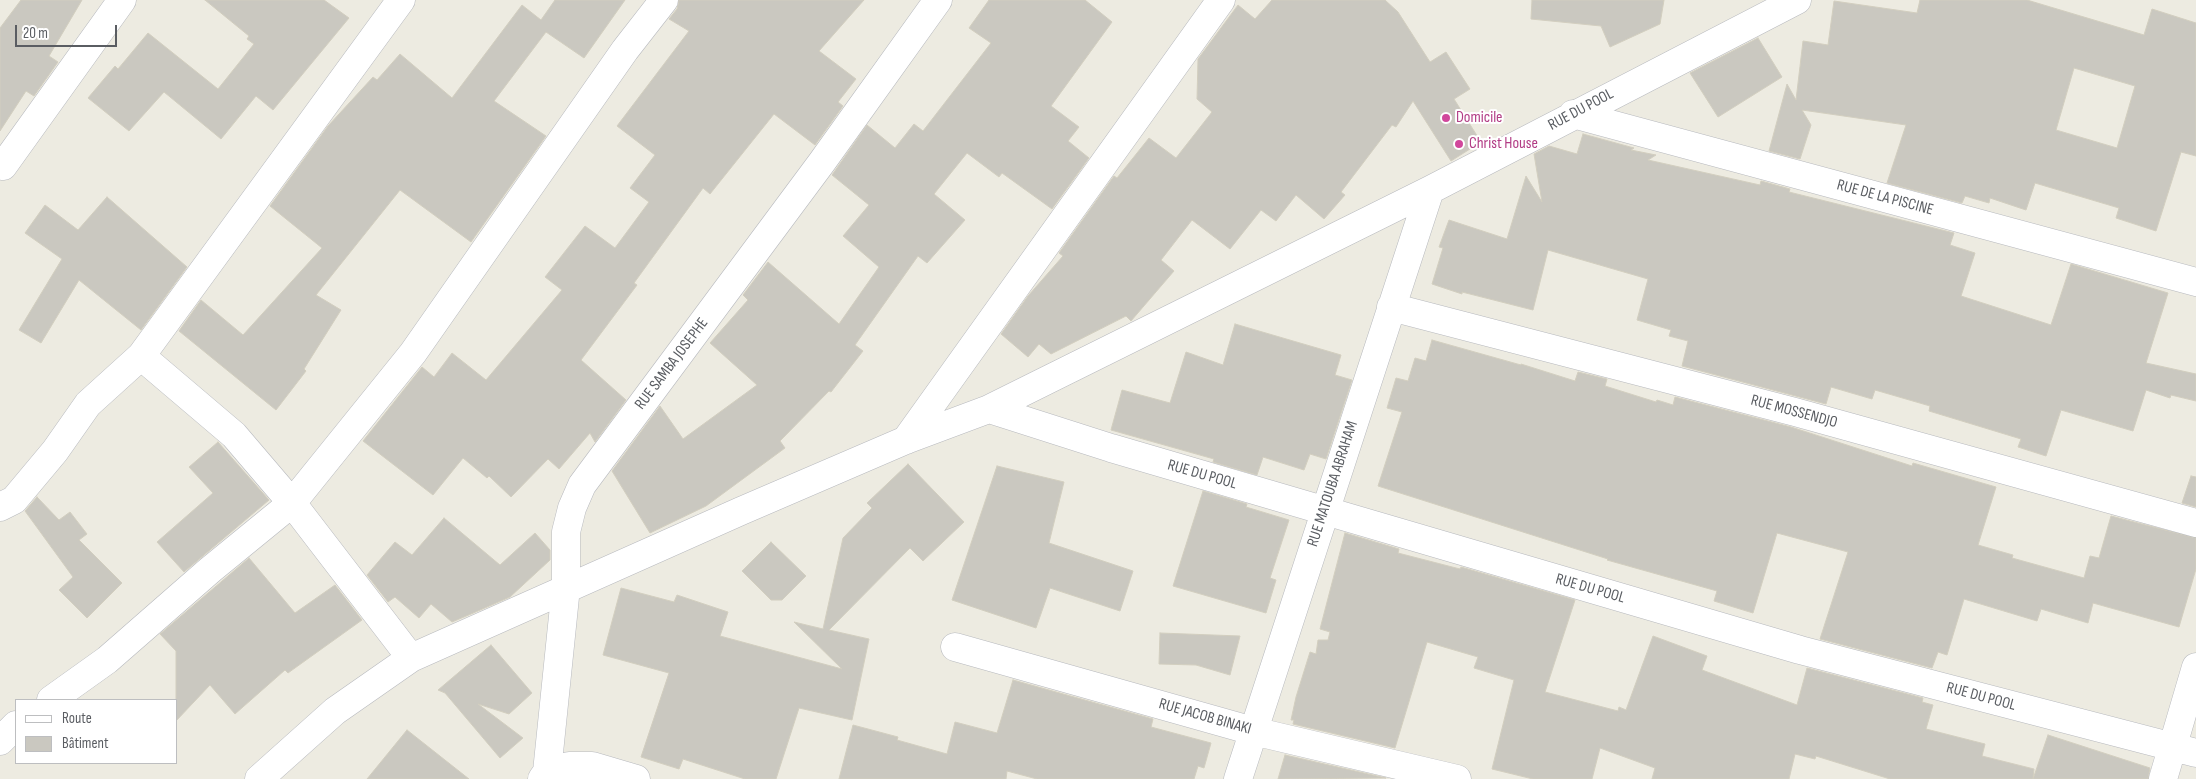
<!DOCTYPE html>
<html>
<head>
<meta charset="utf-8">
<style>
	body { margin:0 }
	#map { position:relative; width:2196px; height:779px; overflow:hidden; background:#edebe1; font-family:"Sofia Sans Condensed",sans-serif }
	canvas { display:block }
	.legend { position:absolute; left:15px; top:699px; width:162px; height:65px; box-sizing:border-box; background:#fff; border:1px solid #bdbec0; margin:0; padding:6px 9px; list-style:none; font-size:15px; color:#5a5d62 }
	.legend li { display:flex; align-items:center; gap:10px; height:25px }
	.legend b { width:25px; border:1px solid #bdbec0 }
	.scale { position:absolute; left:15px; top:25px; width:102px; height:22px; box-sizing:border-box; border:2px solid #5a5d62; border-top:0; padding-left:6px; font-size:15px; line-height:18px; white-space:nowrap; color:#5a5d62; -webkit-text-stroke:4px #fff; paint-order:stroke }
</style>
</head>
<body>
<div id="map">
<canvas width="2196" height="779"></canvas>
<ul class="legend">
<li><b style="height:6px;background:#fff"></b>Route</li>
<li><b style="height:14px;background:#cac8c0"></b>Bâtiment</li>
</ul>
<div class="scale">20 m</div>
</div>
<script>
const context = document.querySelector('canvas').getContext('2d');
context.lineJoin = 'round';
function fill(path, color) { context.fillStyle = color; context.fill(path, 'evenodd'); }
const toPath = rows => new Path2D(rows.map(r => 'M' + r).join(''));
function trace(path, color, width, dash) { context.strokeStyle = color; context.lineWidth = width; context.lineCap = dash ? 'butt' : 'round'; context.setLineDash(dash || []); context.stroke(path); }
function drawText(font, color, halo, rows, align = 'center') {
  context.font = font + ' "Sofia Sans Condensed",sans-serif'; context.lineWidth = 4; context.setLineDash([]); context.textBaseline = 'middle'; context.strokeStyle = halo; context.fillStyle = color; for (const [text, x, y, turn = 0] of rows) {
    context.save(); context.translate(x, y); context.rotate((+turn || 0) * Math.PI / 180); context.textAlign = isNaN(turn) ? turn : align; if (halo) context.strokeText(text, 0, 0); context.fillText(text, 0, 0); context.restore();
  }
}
const building = toPath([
	[21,0,82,0,49,56,58,62,34,96,26,91,0,131,0,28,21,0],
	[205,0,324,0,349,18,273,110,256,96,221,139,164,92,129,131,88,98,115,66,118,69,148,33,218,89,254,44,247,39,249,36,205,0],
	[555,0,625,0,584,58,546,32,494,101,546,136,471,242,400,190,316,295,341,310,304,369,306,371,276,410,179,331,201,300,243,335,322,248,270,206,328,126,373,77,377,80,400,54,452,98,522,5,541,20,555,0],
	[679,0,864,0,819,51,856,79,838,102,843,106,815,145,774,114,710,194,703,188,634,283,637,285,581,360,626,400,595,442,590,433,559,469,548,459,511,497,489,476,487,478,463,458,433,495,363,441,422,367,434,377,452,353,486,380,562,290,545,277,585,226,615,248,649,202,630,188,655,155,617,126,689,31,669,19,677,9,679,0],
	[989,0,1085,0,1112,22,1051,106,1079,127,1068,141,1089,158,1052,209,1002,173,999,177,967,153,934,194,965,220,927,263,918,256,855,345,863,351,831,392,829,391,780,441,785,448,706,506,650,533,612,471,660,406,683,439,757,385,710,343,748,300,743,295,768,262,839,324,879,267,843,236,869,205,832,175,867,125,895,148,914,124,923,131,991,43,969,28,989,0],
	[1272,0,1385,0,1398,12,1430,62,1446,52,1470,89,1454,99,1481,142,1451,161,1413,101,1396,127,1392,125,1341,192,1345,195,1324,219,1296,195,1276,221,1261,210,1230,249,1192,220,1161,260,1174,271,1131,321,1126,316,1051,354,1039,344,1028,357,1001,334,1028,296,1063,256,1059,253,1114,176,1117,178,1149,138,1176,158,1212,112,1197,99,1198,59,1238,5,1255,19,1272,0],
	[1532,0,1664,0,1660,24,1610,47,1601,26,1531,19,1532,0],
	[1920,0,2027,0,2144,35,2152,9,2196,23,2196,156,2181,152,2156,231,2116,218,2119,208,2035,183,2026,210,1990,198,1989,203,1965,196,1962,203,1887,183,1906,125,1802,110,1811,125,1800,159,1769,151,1787,84,1796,100,1803,41,1828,45,1834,1,1917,13,1920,0],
	[2074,68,2135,86,2117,148,2056,130,2074,68],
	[1758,38,1782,77,1718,117,1690,73,1758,38],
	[1583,134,1634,148,1631,150,1656,155,1648,160,1760,185,1761,181,1790,189,1789,192,1954,233,1950,245,1975,253,1961,296,2051,325,2071,264,2168,293,2146,363,2196,374,2196,401,2171,395,2170,398,2146,390,2133,431,2061,410,2046,456,2018,447,2021,439,1929,411,1930,406,1875,390,1872,399,1831,387,1826,404,1682,366,1688,341,1669,336,1671,330,1637,320,1648,279,1548,250,1533,310,1462,292,1462,294,1432,284,1443,248,1439,247,1449,220,1507,239,1526,176,1542,202,1534,154,1549,146,1577,154,1583,134],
	[107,197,187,267,141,330,79,280,41,343,19,330,62,259,25,233,45,205,78,230,107,197],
	[1235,324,1341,355,1335,375,1352,380,1326,459,1310,454,1304,470,1263,457,1257,475,1213,462,1214,459,1111,430,1122,390,1170,403,1186,352,1223,365,1235,324],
	[1432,340,1521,365,1521,364,1575,381,1578,372,1607,379,1605,386,1656,402,1657,400,1673,405,1675,397,1791,427,1912,466,1913,463,1996,487,1978,545,2013,555,2012,558,2084,578,2090,556,2099,558,2111,516,2196,538,2196,569,2179,627,2093,603,2088,623,2041,609,2037,621,1964,599,1947,655,1938,652,1932,668,1820,639,1848,552,1777,533,1753,613,1714,601,1717,591,1607,560,1608,559,1378,486,1402,412,1387,408,1396,378,1408,381,1415,358,1426,361,1432,340],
	[218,442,269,500,184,572,157,542,213,493,189,467,218,442],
	[908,464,964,522,923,561,910,548,829,630,869,639,852,720,799,708,776,779,745,779,683,759,679,769,641,757,669,673,603,655,621,588,674,602,677,595,728,612,720,636,842,669,794,622,823,629,843,538,872,508,867,503,908,464],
	[997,466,1064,482,1049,543,1133,571,1120,611,1050,588,1036,628,952,600,997,466],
	[2191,476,2196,477,2196,507,2182,503,2191,476],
	[1203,491,1247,504,1246,507,1289,520,1270,578,1276,580,1266,613,1173,586,1203,491],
	[37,497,59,520,70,512,87,534,79,540,122,583,87,618,59,590,73,577,25,511,37,497],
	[444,518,500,565,535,533,550,550,550,560,510,597,471,614,452,622,431,604,419,618,395,597,388,602,367,575,395,542,412,555,444,518],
	[1345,533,1399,549,1398,553,1460,569,1461,567,1575,600,1545,692,1618,711,1619,707,1626,710,1653,636,1707,656,1702,670,1797,705,1807,668,1923,698,1922,702,1933,705,1926,729,1985,744,1982,756,2034,769,2033,779,1890,779,1816,756,1815,759,1795,754,1789,779,1652,779,1655,768,1600,748,1592,779,1533,779,1492,769,1514,680,1474,668,1478,657,1427,642,1395,748,1293,724,1294,720,1291,720,1296,697,1310,652,1316,654,1318,640,1328,640,1330,632,1320,629,1345,533],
	[771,542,806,576,782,600,771,600,742,571,771,542],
	[249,558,295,613,335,585,362,620,288,673,285,670,235,714,210,685,176,721,176,651,160,634,249,558],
	[1160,633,1240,636,1230,675,1196,665,1159,664,1160,633],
	[491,645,532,693,509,714,478,704,523,738,500,758,445,693,438,690,491,645],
	[1013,680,1153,719,1151,727,1211,743,1204,768,1198,766,1194,779,1037,779,1007,771,1006,779,839,779,853,725,898,737,897,740,947,754,955,722,997,733,1013,680],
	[407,730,469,779,367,779,407,730],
	[2048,735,2150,768,2148,779,2033,779,2048,735],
	[1285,755,1386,778,1278,779,1285,755]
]);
fill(building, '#cac8c0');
trace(building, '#d2cebf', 1);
const street = toPath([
	[1573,114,2196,282],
	[3,166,122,0],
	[1391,307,1795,412,2196,523],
	[141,356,234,435,292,503,411,658],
	[989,409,1111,448,1800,650,2196,753],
	[906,440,1221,0],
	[0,507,14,500,55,451,88,404,141,356,401,0],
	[955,647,1253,731,1457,779],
	[51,700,107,660,210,570,292,503,413,353,625,50,664,0],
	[0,741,16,725],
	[547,772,569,766,592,766,636,779],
	[259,779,335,711,411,658,741,511,906,440,989,409,1430,190,1797,0],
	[542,779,547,772,566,587,566,532,572,508,582,485,822,162,938,0],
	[1238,779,1430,190],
	[2163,779,2196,667]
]);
trace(street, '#b7b9be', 29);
trace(street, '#fff', 28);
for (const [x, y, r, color] of [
	[1446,118,5,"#d1479c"],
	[1459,144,5,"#d1479c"]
]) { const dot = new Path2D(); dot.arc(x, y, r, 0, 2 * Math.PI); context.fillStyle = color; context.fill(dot); trace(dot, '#fff', 2); }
drawText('16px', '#5a5d62', '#fff', [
	["RUE DU POOL",1581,110,-28],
	["RUE DE LA PISCINE",1885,198,15],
	["RUE SAMBA JOSEPHE",672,364,-53],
	["RUE MOSSENDJO",1794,412,15],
	["RUE DU POOL",1202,475,16],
	["RUE MATOUBA ABRAHAM",1333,484,-72],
	["RUE DU POOL",1590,589,16],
	["RUE DU POOL",1981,697,15],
	["RUE JACOB BINAKI",1205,717,16]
]);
drawText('16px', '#b23c85', '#fff', [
	["Domicile",1456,118],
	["Christ House",1469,144]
], 'left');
</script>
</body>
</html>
